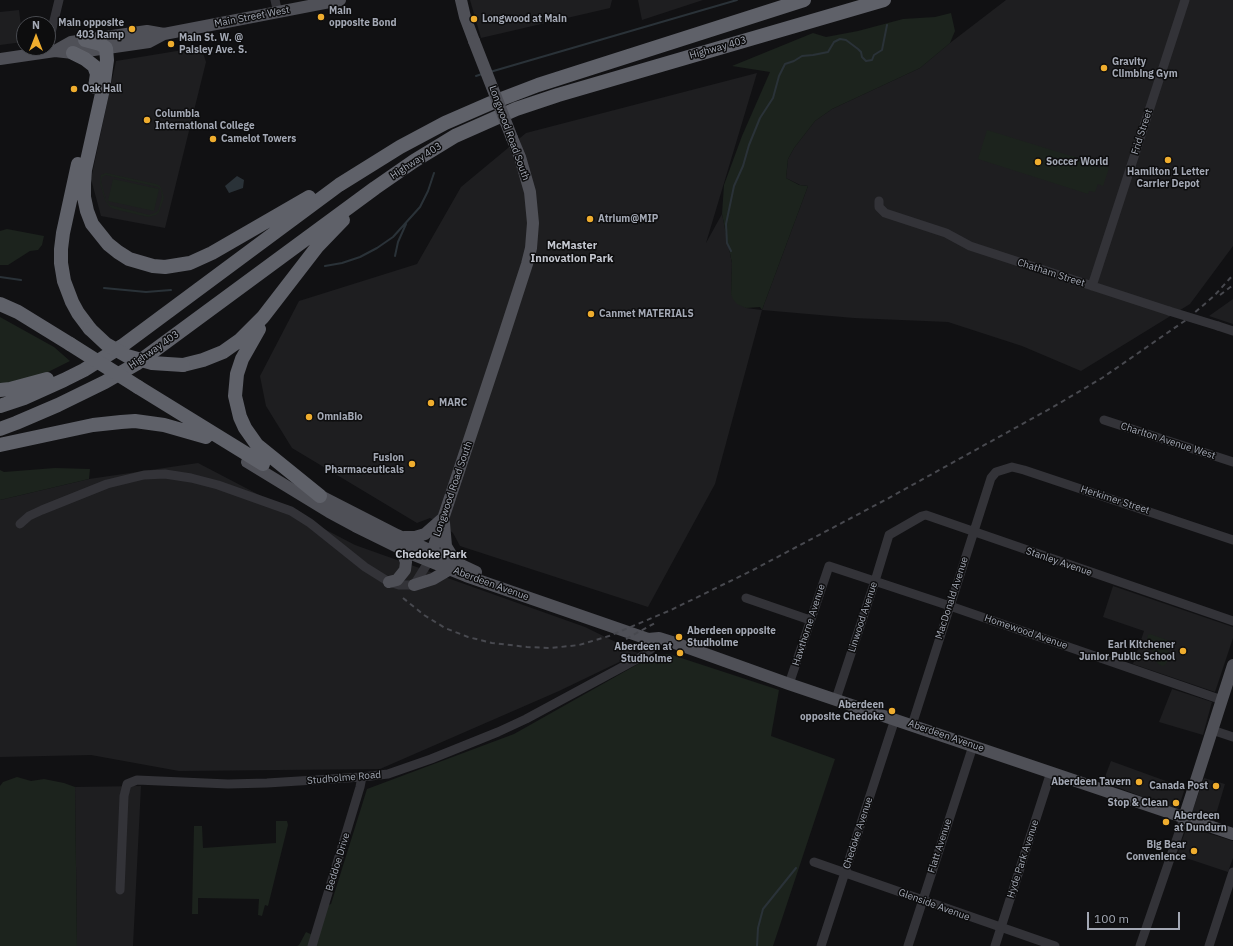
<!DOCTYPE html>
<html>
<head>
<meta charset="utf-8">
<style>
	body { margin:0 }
	#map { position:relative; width:1233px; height:946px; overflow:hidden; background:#111113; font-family:"IBM Plex Sans",sans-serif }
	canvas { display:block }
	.north { position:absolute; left:16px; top:16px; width:40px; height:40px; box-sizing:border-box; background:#0d0d0e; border:1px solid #494b50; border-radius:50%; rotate:0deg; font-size:11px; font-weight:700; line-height:16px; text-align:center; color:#a3a8b4 }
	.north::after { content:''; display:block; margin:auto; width:14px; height:18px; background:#efad2e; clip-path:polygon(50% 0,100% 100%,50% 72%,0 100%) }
	.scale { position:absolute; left:1087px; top:912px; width:93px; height:18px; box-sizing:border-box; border:2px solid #a3a8b4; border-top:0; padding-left:5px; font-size:12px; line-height:14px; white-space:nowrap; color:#a3a8b4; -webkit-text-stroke:3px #0d0d0e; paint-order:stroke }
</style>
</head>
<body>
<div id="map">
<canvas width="1233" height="946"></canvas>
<div class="north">N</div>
<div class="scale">100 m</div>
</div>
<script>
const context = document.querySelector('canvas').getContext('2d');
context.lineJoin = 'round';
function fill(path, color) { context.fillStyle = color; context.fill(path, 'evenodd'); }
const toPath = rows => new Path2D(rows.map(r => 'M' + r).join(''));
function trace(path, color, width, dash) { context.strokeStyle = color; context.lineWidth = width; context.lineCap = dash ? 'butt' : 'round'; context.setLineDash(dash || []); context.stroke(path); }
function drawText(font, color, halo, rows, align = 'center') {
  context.font = font + ' "IBM Plex Sans",sans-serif'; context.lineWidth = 3; context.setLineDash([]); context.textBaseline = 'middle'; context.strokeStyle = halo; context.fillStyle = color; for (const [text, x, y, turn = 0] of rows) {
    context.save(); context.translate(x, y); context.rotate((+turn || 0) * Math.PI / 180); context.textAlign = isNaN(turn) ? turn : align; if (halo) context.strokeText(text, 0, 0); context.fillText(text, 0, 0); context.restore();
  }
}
fill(toPath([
	[470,0,612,0,610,8,481,38],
	[638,0,703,0,642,20],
	[1006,0,1233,0,1233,246,1190,304,1081,371,1022,346,948,322,854,318,762,310,715,484,648,607,460,546,453,533,443,525,430,518,417,523,292,448,266,406,260,376,299,301,417,264,461,187,526,133,757,73,706,243,722,214,732,263,731,294,746,308,762,310,808,186,800,185,786,178,788,159,794,148,815,121,832,109,920,68,950,43],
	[19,10,23,42,0,45,0,12],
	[201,47,206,62,165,228,101,216,91,179,116,61],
	[1233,299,1233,324,1209,316],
	[198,463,355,545,585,627,638,653,559,691,380,769,179,771,91,755,0,757,0,500,89,479],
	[1113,586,1233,627,1233,638,1215,692,1133,664,1144,631,1103,617],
	[1172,689,1212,702,1203,735,1159,722],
	[1111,761,1185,788,1178,810,1103,782],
	[1204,778,1225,784,1214,821,1192,812],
	[141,786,133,946,77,946,75,787],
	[1188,827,1233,841,1233,858,1228,872,1177,855,1186,829]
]), '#1e1e20');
fill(toPath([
	[951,13,955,31,950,43,920,68,832,109,815,121,794,148,788,159,786,178,799,185,808,186,762,310,760,307,746,308,737,304,733,299,731,294,732,263,722,214,724,185,742,136,770,72,732,66,813,33,826,37,858,31,903,19,935,17],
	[987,130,1097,164,1097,167,1100,168,1101,165,1109,168,1103,186,1098,184,1095,192,1089,191,1088,194,978,159],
	[106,173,156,184,160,186,162,190,164,198,159,212,156,215,148,217,114,209,110,207,105,200,100,183,101,175],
	[106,175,158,187,161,190,162,197,158,211,155,213,149,215,110,205,106,200,101,182,102,177],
	[113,179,159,189,154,211,108,201],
	[7,229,44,236,42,245,38,250,30,251,8,265,0,265,0,231],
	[0,317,54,347,70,361,42,375,0,386],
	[55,468,90,469,89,479,0,500,0,470,4,472],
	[1150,634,1170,641,1167,650,1170,652,1166,664,1163,666,1158,664,1147,639,1148,635],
	[669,654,779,690,771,736,835,759,773,946,297,946,299,945,306,932,317,937,328,905,331,904,367,789,514,734,654,655],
	[17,777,31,781,44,779,64,783,75,787,77,946,0,946,0,786,3,782],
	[276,821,287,821,288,825,268,906,265,905,262,916,258,915,259,899,198,898,198,914,192,914,194,826,202,826,203,848,276,843]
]), '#1c231d');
fill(toPath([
	[237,176,244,180,243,188,229,193,225,186]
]), '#2a3238');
trace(toPath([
	[490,72,737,0],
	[476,76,482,74],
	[731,251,727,243,726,224,734,186,743,166,749,145,760,118,773,98,779,76,785,64,794,61,802,56,813,55,828,52,834,42,840,39,846,40,858,49,861,52,862,57,866,61,872,60,874,55,882,50,887,25],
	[395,256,398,242,406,224],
	[325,266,342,263,360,257,377,248,393,237,420,207,428,191,434,173],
	[0,277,21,280],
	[104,288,146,292,171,290],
	[757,946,758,928,763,909,796,868]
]), '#2a3238', 2);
trace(toPath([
	[275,0,278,13],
	[49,52,50,37,59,0],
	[879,201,879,207,885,213,946,233,970,246,1169,311],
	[1092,286,1185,0],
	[1218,326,1233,331],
	[1104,420,1233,462],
	[20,524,29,516,42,510,107,484,144,475,165,474,191,478,218,485,291,511,310,523,365,567,389,582,399,585,414,585,429,561],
	[746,598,810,620],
	[789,684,829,566,950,606,1222,700],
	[836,699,875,581,889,535,922,516,926,515,1233,621],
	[912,725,991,478,996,472,1012,467,1024,470,1233,540],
	[1212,730,1233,737],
	[814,862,1055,946],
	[120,890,124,796,127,784,137,780,228,784,267,783,362,777,388,774,431,759,498,732,526,719,639,658,651,649,659,638],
	[312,946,360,787,362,777],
	[821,946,895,719],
	[908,946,973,746],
	[995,946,1051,772],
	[1140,946,1184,818],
	[1209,946,1233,872]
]), '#333338', 9);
trace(toPath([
	[461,0,465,17,474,41],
	[55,51,71,42,147,31,164,34],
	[0,59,55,51,73,53,149,42,164,34,340,0],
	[247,462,329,512,355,526,414,555,466,576,648,639,659,638,672,642,789,684,1233,834],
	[313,492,397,535,476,572],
	[444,523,446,546,455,561],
	[404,537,415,537,425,534,442,519],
	[429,561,502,341,527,264,531,248,533,223,530,192,520,157,512,138],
	[389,582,397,580,405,570,406,562,401,549],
	[414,585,433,579,450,569],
	[1184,818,1233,665]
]), '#4f5057', 12);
trace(toPath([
	[85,40,100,44,106,48,107,60,103,89,85,170,84,184,84,197,87,211,92,224,108,244,118,252,129,259,153,266,165,267,190,263,212,253,309,197],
	[73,53,85,59,94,66,97,74,95,87],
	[78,164,63,233,61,249,61,263,64,281,72,302,78,313,90,329],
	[0,304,18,312,70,344],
	[259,329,242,359,237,374,235,396,240,417,245,428,257,445,320,496],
	[183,365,203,360,223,352,240,340,263,317,317,247,343,220],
	[138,387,263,464],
	[0,390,10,389,47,379],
	[0,406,24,398,64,380,84,370,122,346,339,185,400,147,445,123,491,103,538,85,804,0],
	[0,429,16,423,58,405,105,382,136,364,375,188,414,161,455,136,516,109,558,95,884,0],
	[0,445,93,425,121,422,135,421,164,425,206,437]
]), '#5f6169', 14);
trace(toPath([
	[1220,295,1233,285],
	[403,598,424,615,445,628,468,637,492,643,527,647,551,648,579,645,609,636,671,610,753,570,887,499,1053,407,1102,378,1186,320,1214,296,1233,275],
	[626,639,655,623]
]), '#48494f', 2, [5, 4]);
trace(toPath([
	[1169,311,1218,326]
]), '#333338', 9);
trace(toPath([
	[474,41,512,138]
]), '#4f5057', 12);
trace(toPath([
	[90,329,106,344,127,356,152,363,183,365],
	[70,344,138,387]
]), '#5f6169', 14);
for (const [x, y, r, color] of [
	[321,17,4,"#efad2e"],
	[474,19,4,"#efad2e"],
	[132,29,4,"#efad2e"],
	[171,44,4,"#efad2e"],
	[1104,68,4,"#efad2e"],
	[74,89,4,"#efad2e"],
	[147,120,4,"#efad2e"],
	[213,139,4,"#efad2e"],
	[1168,160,4,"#efad2e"],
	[1038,162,4,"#efad2e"],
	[590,219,4,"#efad2e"],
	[591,314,4,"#efad2e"],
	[431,403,4,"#efad2e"],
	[309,417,4,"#efad2e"],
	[412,464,4,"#efad2e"],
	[679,637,4,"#efad2e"],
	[1183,651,4,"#efad2e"],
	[680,653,4,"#efad2e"],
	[892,711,4,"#efad2e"],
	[1139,782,4,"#efad2e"],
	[1216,786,4,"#efad2e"],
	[1176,803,4,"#efad2e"],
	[1166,822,4,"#efad2e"],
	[1194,851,4,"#efad2e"]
]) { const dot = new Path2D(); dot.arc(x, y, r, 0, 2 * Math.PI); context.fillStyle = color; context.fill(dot); trace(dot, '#0d0d0e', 1.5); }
drawText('bold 10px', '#a3a8b4', '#0d0d0e', [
	["Main",329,11],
	["opposite Bond",329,23],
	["Longwood at Main",482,19],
	["Main opposite",124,23,"right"],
	["403 Ramp",124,35,"right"],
	["Main St. W. @",179,38],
	["Paisley Ave. S.",179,50],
	["Gravity",1112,62],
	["Climbing Gym",1112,74],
	["Oak Hall",82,89],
	["Columbia",155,114],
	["International College",155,126],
	["Camelot Towers",221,139],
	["Soccer World",1046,162],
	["Hamilton 1 Letter",1168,172,"center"],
	["Carrier Depot",1168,184,"center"],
	["Atrium@MIP",598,219],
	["Canmet MATERIALS",599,314],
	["MARC",439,403],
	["OmniaBio",317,417],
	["Fusion",404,458,"right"],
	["Pharmaceuticals",404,470,"right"],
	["Aberdeen opposite",687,631],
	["Studholme",687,643],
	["Earl Kitchener",1175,645,"right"],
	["Junior Public School",1175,657,"right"],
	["Aberdeen at",672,647,"right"],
	["Studholme",672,659,"right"],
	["Aberdeen",884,705,"right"],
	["opposite Chedoke",884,717,"right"],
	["Aberdeen Tavern",1131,782,"right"],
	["Canada Post",1208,786,"right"],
	["Stop & Clean",1168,803,"right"],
	["Aberdeen",1174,816],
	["at Dundurn",1174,828],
	["Big Bear",1186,845,"right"],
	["Convenience",1186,857,"right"]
], 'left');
drawText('10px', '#a3a8b4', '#0d0d0e', [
	["Main Street West",252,17,-11],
	["Highway 403",718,48,-16],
	["Frid Street",1142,132,-72],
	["Longwood Road South",509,133,70],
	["Highway 403",416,161,-33],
	["Chatham Street",1051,273,18],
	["Highway 403",154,350,-35],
	["Charlton Avenue West",1168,441,18],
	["Longwood Road South",453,489,-71],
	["Herkimer Street",1115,500,18],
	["Stanley Avenue",1059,562,19],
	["Aberdeen Avenue",491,584,20],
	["MacDonald Avenue",952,598,-72],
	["Linwood Avenue",863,617,-72],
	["Hawthorne Avenue",809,625,-72],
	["Homewood Avenue",1026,632,19],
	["Aberdeen Avenue",946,736,19],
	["Studholme Road",344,778,-5],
	["Chedoke Avenue",858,833,-72],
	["Flatt Avenue",940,846,-72],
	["Hyde Park Avenue",1023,859,-72],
	["Beddoe Drive",338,862,-73],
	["Glenside Avenue",934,905,20]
]);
drawText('bold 11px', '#c4c7d0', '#0d0d0e', [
	["McMaster",572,246],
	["Innovation Park",572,259],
	["Chedoke Park",431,555]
]);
</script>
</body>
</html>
